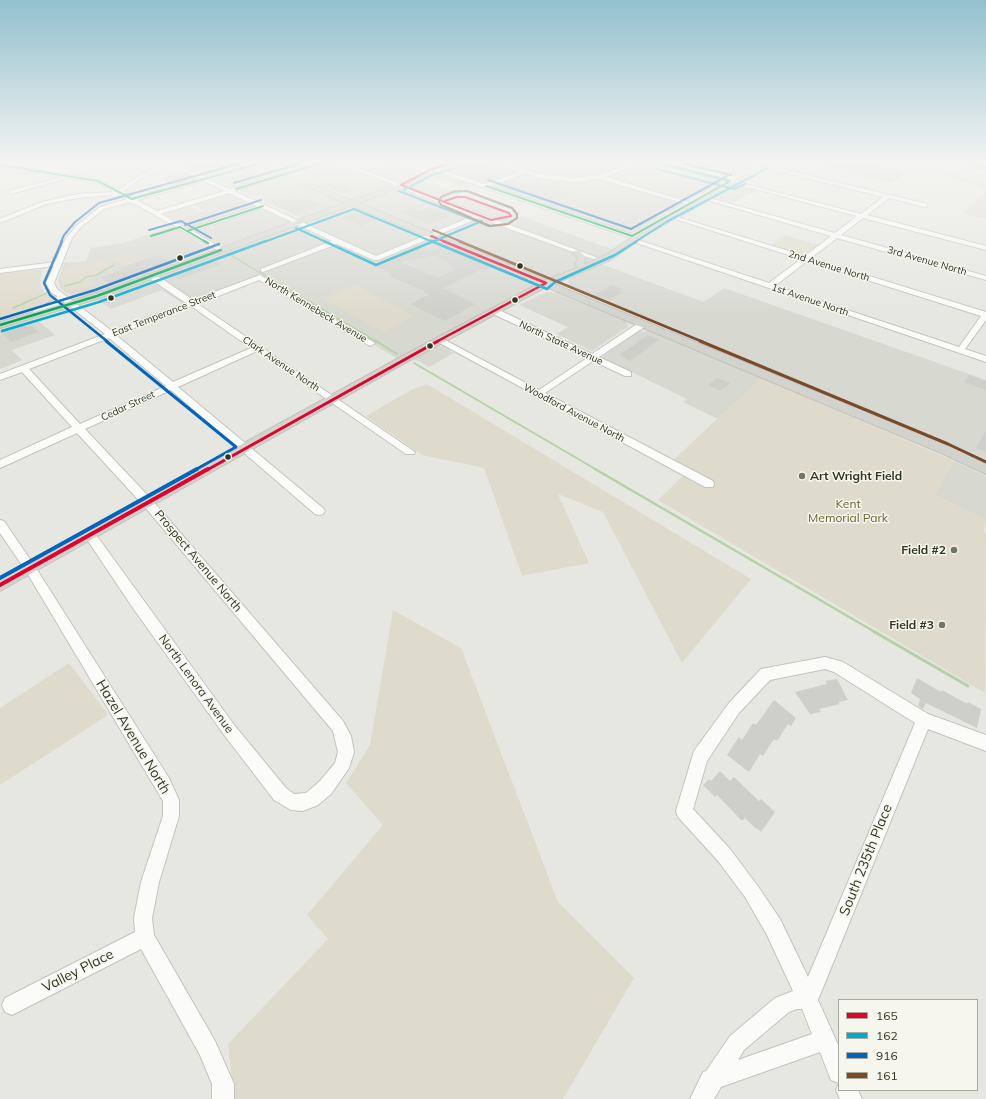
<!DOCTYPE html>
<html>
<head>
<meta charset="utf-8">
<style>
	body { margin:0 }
	#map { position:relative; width:986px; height:1099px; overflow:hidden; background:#e6e7e1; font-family:Mulish,sans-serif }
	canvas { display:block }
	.legend { position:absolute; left:838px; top:999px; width:140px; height:92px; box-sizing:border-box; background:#f6f6ef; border:1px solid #a8aa9d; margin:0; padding:5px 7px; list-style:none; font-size:12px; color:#323722 }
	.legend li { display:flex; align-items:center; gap:8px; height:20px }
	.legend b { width:20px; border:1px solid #a8aa9d }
</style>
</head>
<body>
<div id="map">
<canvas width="986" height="1099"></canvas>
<ul class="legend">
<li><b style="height:5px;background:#e4002b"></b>165</li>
<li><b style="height:5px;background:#00a9ce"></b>162</li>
<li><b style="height:5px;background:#0065bd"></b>916</li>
<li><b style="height:5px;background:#7a4b2a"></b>161</li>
</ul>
</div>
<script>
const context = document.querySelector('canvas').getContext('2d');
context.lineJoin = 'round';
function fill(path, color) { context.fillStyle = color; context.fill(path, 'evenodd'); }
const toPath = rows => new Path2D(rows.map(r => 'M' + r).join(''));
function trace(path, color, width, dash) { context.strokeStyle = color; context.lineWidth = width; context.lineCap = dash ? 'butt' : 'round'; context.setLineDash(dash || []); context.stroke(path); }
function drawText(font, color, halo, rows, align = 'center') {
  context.font = font + ' Mulish,sans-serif'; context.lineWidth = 3; context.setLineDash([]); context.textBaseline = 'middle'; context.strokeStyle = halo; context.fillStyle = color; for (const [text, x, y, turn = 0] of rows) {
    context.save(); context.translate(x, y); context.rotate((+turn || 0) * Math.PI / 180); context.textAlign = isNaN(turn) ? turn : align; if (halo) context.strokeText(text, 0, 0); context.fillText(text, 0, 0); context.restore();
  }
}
fill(toPath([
	[197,163,246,163,248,164,208,177,182,166],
	[269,163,313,163,285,171],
	[328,163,333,163,392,185,358,198,353,198,292,174],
	[371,163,393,163,429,175,422,180,614,250,546,283,401,361,292,295,273,284,267,285,258,280,188,307,162,290,111,309,99,300,421,180],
	[458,163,656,163,723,182,681,204,682,205,636,232,630,233,443,170,444,167],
	[673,163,760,163,736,175,728,176],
	[256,167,274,174,233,187,214,179],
	[279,178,283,178,341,202,330,208,301,218,240,190],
	[740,186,759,190,731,203,718,197],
	[228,193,255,206,190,228,176,220,204,211,191,204],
	[261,209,290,223,222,246,195,232],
	[174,226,210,250,134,278,103,288,100,291,85,296,74,296,65,292,60,287,58,280,64,263,86,261,91,248,123,243],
	[601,264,704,302,724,288,986,380,986,459,924,432,630,311,569,285,568,282,569,279],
	[547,292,556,293,625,321,629,326,592,351,557,334,568,327,519,305],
	[36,319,55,335,12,350,22,360,0,369,0,329],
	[647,331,649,331,761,378,718,419,683,402,687,399,603,358,603,356,638,332],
	[439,346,443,346,454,353,429,367,413,358,433,347],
	[954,461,986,476,986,520,934,495]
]), '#d7d8d0');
fill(toPath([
	[347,163,371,163,410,177,403,181,396,181],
	[912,163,927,163,946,167,950,169,946,170,947,172,971,179,986,185,986,219,963,213,985,191,970,183,935,174,937,171,934,168],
	[189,206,200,212,175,220,164,213],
	[785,235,822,246,806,259,767,247],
	[132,254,142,261,124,267,111,259],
	[103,260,109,261,114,267,89,280,96,285,78,290,65,289,61,283,61,273,77,264],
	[42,269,40,284,43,291,52,298,51,303,47,307,0,319,0,274],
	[355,285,415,316,383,332,323,299],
	[761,378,954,461,934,495,986,520,984,532,986,533,985,693,658,500,684,475,667,466],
	[427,384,751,579,682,663,603,512,558,494,589,563,522,576,484,468,422,455,366,416,413,389],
	[393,610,461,648,558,902,634,978,563,1099,234,1099,228,1044,328,939,307,915,383,825,346,783,370,745],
	[69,663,108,715,0,785,0,708]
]), '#dedbcc');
trace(toPath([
	[227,253,377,342],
	[65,286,80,282,86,277,96,275,114,265],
	[13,308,47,293]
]), '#b5d2a6', 1.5);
trace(toPath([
	[376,341,397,354],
	[414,363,597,470]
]), '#b5d2a6', 2);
trace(toPath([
	[595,469,875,632]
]), '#b5d2a6', 2.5);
trace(toPath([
	[873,631,968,686]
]), '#b5d2a6', 3);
fill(toPath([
	[198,163,210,163,225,169,204,175,187,166],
	[463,163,476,163,510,174,482,182,445,169],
	[818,163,867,163,907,171,892,183,818,166],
	[182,173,195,179,174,185,161,178],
	[439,174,467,183,460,186,434,177],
	[520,177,523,178,571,193,550,202,511,192,504,189,507,188,498,185],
	[335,182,354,189,341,193,323,186],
	[292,198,299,201,310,198,322,205,296,214,273,204],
	[429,207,453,215,430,224,401,213,413,208,420,211],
	[363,211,380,218,361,226,344,218],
	[442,246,495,268,477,271,443,288,475,304,445,321,410,304,429,295,423,292,425,291,389,276,392,274,375,266,408,251,421,248,427,252],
	[438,255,436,258,447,261,454,270,438,278,400,262],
	[158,255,173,264,113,283,109,283,102,278,122,269,120,268],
	[214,259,222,264,179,279,170,274],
	[612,285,622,289,619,291,622,292,610,300,595,295],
	[23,324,26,327,32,326,39,332,11,342,1,332],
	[648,335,659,340,630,361,619,355],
	[969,375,986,381,986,390,964,382],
	[717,378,730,383,721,391,708,385],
	[986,431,986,452,976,448],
	[917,678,941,692,942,690,967,704,968,702,981,709,977,728,926,703,923,709,918,706,920,699,911,693],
	[837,679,848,700,838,702,840,704,819,709,821,712,810,714,795,692,827,684,825,681],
	[774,700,796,718,791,726,788,724,777,741,774,739,763,756,760,754,749,772,727,755,739,737,742,740,753,723,756,725],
	[720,771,730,781,734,777,759,801,761,799,775,812,761,832,757,828,756,829,745,818,742,821,717,795,715,797,703,785,709,779,711,781]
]), '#cfcfca');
const minor = toPath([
	[0,163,101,180,119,190,139,175,166,163,172,163,205,177,258,163,264,163,209,180,230,189,317,163,323,163,234,191,376,256,473,216,338,163,345,163,598,258,593,259,479,218,378,260,374,260,337,244,263,272,261,271,261,269,332,241,262,208,193,231,223,249,223,251,221,252,131,202,104,209,81,227,72,238,54,283,57,289,112,331,186,303,149,278,149,274,155,274,193,300,260,275,375,343,371,346,368,345,259,280,198,304,415,452,414,454,406,454,257,351,178,387,323,508,325,511,323,514,319,515,315,514,171,390,85,429,152,500,343,721,351,736,354,752,349,768,331,794,318,805,303,811,291,810,274,800,225,736,135,611,86,538,84,535,86,532,94,532,235,726,286,788,294,794,306,793,319,782,335,763,338,752,333,731,144,506,77,433,0,468,0,460,72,427,22,372,0,380,0,374,105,334,63,301,58,306,39,315,33,315,33,311,56,299,57,296,51,292,46,283,54,266,0,273,0,269,55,262,66,238,77,225,100,207,127,199,119,195,114,198,112,195,78,198,46,204,0,223,0,219,42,202,78,194,114,192,99,183,69,178,10,194,8,191,63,177,0,167,0,163],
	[169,165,199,179,133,198,123,192,143,177,169,165],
	[204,181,224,191,157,211,137,200,204,181],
	[229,193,257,206,188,229,161,214,229,193],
	[191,306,251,348,173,382,116,335,191,306],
	[109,338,166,386,80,424,29,369,109,338],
	[65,163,77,164,118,163,77,168,65,163],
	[494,163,500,163,540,174,573,178,601,175,633,163,639,163,606,177,691,203,686,204,600,179,573,182,540,178,526,173,490,186,634,235,635,236,632,238,429,169,434,168,485,184,520,172,494,163],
	[657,163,664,163,861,214,883,197,762,167,765,165,927,204,927,206,925,207,889,198,867,215,986,246,986,250,863,218,841,235,986,276,986,280,837,238,811,258,986,312,986,320,965,349,986,356,986,362,631,241,631,239,635,239,769,283,801,259,669,217,674,216,805,256,831,236,704,199,709,198,835,233,857,216,657,163],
	[807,261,981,316,959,347,775,286,807,261],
	[491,309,497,309,592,354,640,322,646,322,646,326,599,357,631,372,631,376,625,376,593,361,545,393,713,481,714,484,713,487,705,487,436,341,440,339,443,339,539,390,587,358,491,313,491,309],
	[0,520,4,521,34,565,169,778,179,800,179,816,159,882,152,918,154,935,215,1041,234,1084,234,1099,212,1099,212,1084,200,1055,141,949,12,1015,5,1012,2,1005,5,998,135,932,134,918,141,882,163,816,163,801,26,571,0,533,0,520],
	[825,657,843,662,928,714,986,735,986,751,928,729,818,1000,839,1047,839,1083,831,1080,820,1052,721,1087,714,1099,690,1099,703,1072,706,1071,730,1036,775,998,793,991,766,933,745,897,718,861,678,817,676,811,694,751,729,703,761,669,825,657],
	[825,669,834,672,915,723,808,977,780,919,757,885,730,849,693,809,707,761,739,713,770,680,825,669],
	[797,1009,802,1009,812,1034,738,1060,744,1050,789,1012,797,1009],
	[839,1083,839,1090,858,1090,862,1099,840,1099,836,1090,839,1083]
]);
const major = toPath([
	[253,163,261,163,352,200,399,184,444,163,452,163,403,186,359,203,546,280,579,267,575,265,578,258,573,253,574,251,580,251,586,258,583,265,606,255,642,230,769,163,776,163,648,234,612,259,554,284,951,447,986,464,986,474,941,453,546,287,405,363,0,591,0,577,397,359,538,284,352,205,100,298,0,328,0,322,94,294,345,203,253,163]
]);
const highway = toPath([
	[966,163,975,163,986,167,986,172,966,163]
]);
trace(minor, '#c3c4be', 2);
trace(major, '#c2c3bc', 2);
trace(highway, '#c2c3bc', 2);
fill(minor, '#fbfbfa');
fill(major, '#d2d3cd');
fill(highway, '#bec0ba');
const rail = toPath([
	[945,163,986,171]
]);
trace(rail, '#c8c9c6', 1.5);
trace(rail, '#f6f6ef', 1, [3.5]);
trace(toPath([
	[401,185,491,220,511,216,509,213,465,197,457,197,445,201],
	[401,185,428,171,449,163],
	[431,236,446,242]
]), '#e4002b', 2);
trace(toPath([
	[443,241,546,283],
	[436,342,546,283]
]), '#e4002b', 2.5);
trace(toPath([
	[207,470,438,341]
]), '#e4002b', 3);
trace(toPath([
	[0,585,208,469]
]), '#e4002b', 4);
trace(toPath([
	[657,169,734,189,745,184],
	[404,190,430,176,451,169],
	[399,191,489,226,508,224,517,218,517,214,512,208,467,191,455,192],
	[296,228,326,242],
	[264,242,354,209,433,242],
	[432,242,482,221],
	[635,242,668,221,768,168]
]), '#00a9ce', 2);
trace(toPath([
	[324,241,376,265,434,241],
	[431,241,547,289,555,282,615,255,637,241],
	[2,331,99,302,266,241]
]), '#00a9ce', 2.5);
trace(toPath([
	[682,163,731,175],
	[488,180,631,229,727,176],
	[234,183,302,163],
	[185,225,261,200],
	[149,230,181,221,211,238],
	[61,242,64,235,75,222,99,203,241,163]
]), '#0065bd', 2);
trace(toPath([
	[62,241,44,283,50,295,108,342],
	[0,319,95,290,219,244]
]), '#0065bd', 2.5);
trace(toPath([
	[106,341,236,447,195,470]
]), '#0065bd', 3);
trace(toPath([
	[0,578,197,469]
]), '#0065bd', 4);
trace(toPath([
	[455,191,441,197,439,201,441,205,490,226,508,224,517,218,517,214,512,208,467,191,457,191],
	[433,230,462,242]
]), '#7a4b2a', 2);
trace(toPath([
	[459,241,703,342]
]), '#7a4b2a', 2.5);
trace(toPath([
	[700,341,948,444,986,462]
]), '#7a4b2a', 3);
trace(toPath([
	[659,163,730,181],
	[0,165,98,181,132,199,262,163],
	[486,186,632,236,730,181],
	[236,189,321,163],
	[187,231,263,206],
	[151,236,180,227,206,242]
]), '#00a651', 2);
trace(toPath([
	[204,241,208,243],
	[0,325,97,296,221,250]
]), '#00a651', 2.5);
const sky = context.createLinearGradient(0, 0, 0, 317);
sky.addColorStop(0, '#93c0ce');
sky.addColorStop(0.51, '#f4f4f2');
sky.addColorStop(1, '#f4f4f200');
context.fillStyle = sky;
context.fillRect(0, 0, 986, 317);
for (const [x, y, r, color] of [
	[180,258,3.5,"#323722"],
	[520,266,3.5,"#323722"],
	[111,298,3.5,"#323722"],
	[515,300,3.5,"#323722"],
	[430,346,3.5,"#323722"],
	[228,457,3.5,"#323722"],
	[802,476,4,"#717565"],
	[954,550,4,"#717565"],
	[942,625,4,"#717565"]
]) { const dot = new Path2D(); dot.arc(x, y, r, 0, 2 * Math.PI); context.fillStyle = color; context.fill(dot); trace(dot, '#f6f6ef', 1.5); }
drawText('10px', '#323722', '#f6f6ef', [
	["3rd Avenue North",927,261,16],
	["2nd Avenue North",829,266,17],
	["1st Avenue North",810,300,19],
	["North Kennebeck Avenue",316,310,31],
	["East Temperance Street",164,314,-21],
	["North State Avenue",561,343,25],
	["Clark Avenue North",281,364,34],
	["Cedar Street",128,406,-25],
	["Woodford Avenue North",574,413,28]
]);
drawText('bold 12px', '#323722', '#f6f6ef', [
	["Art Wright Field",810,476,"left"],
	["Field #2",946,550],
	["Field #3",934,625]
], 'right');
drawText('12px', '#6a6431', '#f6f6ef', [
	["Kent",848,504],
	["Memorial Park",848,518]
]);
drawText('12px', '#323722', '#f6f6ef', [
	["Prospect Avenue North",198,561,50],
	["North Lenora Avenue",196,684,54]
]);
drawText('14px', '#323722', '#f6f6ef', [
	["Hazel Avenue North",133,737,59],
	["South 235th Place",866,860,-68],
	["Valley Place",78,971,-27]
]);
</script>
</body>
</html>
